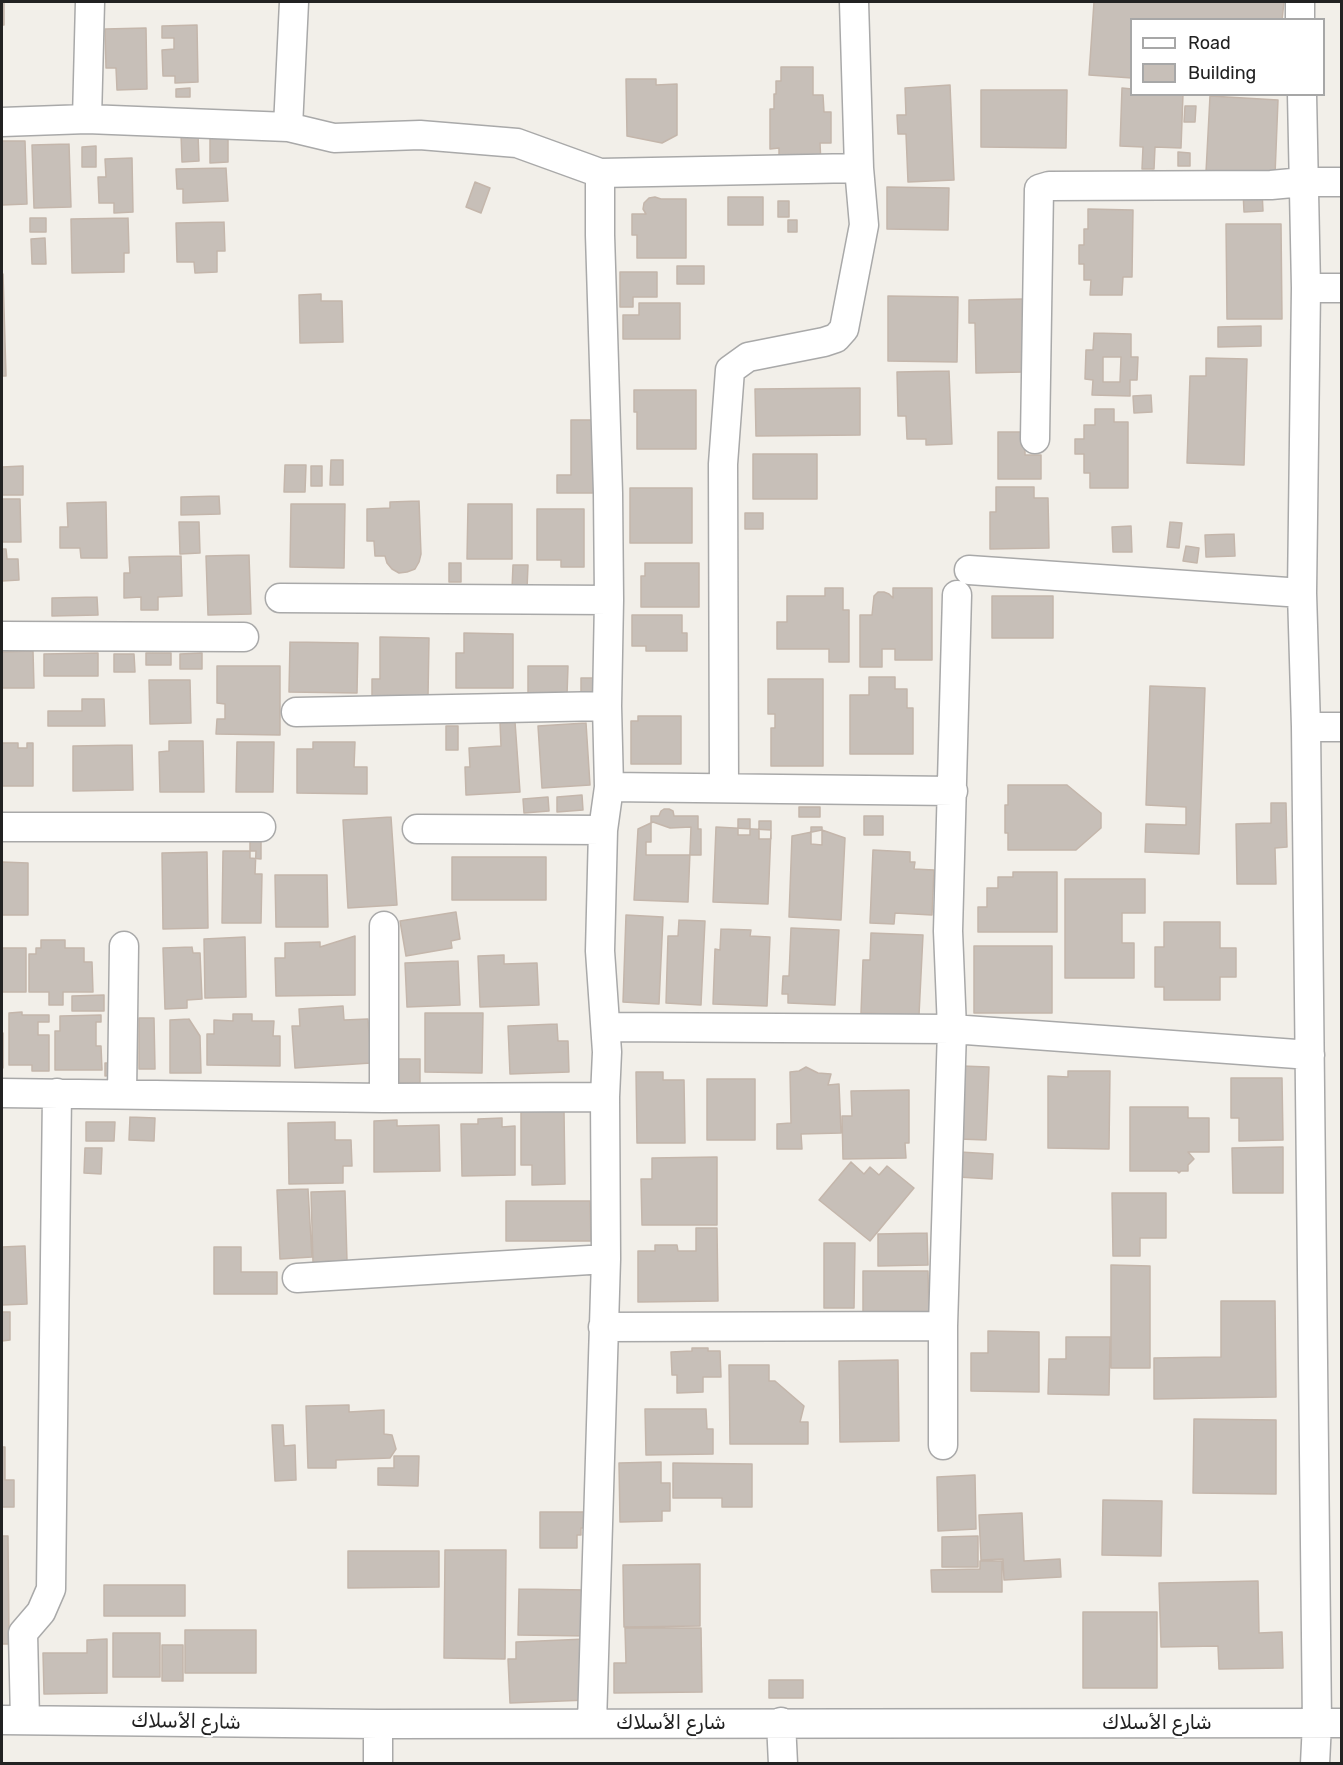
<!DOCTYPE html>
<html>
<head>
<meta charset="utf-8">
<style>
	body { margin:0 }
	#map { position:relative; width:1343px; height:1765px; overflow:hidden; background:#f2efe9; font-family:Rubik,sans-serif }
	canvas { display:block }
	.frame { position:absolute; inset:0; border:3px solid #222; pointer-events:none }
	.legend { position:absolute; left:1130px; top:18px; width:195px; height:78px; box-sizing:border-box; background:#fff; border:2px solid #a7a7a7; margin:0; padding:8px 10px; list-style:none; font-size:18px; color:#222 }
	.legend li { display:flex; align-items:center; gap:12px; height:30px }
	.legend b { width:30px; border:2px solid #a7a7a7 }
</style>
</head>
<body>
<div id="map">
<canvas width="1343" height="1765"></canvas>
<div class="frame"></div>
<ul class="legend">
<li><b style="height:8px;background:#fff"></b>Road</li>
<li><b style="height:16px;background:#c7bfb8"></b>Building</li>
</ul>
</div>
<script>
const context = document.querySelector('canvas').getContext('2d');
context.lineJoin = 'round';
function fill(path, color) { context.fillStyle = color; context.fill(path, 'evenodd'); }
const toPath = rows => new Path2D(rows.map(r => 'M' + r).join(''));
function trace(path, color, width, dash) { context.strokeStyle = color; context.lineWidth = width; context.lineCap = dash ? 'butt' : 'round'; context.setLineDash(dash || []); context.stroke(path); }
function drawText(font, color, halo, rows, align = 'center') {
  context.font = font + ' Rubik,"Noto Naskh Arabic",sans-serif'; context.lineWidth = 4.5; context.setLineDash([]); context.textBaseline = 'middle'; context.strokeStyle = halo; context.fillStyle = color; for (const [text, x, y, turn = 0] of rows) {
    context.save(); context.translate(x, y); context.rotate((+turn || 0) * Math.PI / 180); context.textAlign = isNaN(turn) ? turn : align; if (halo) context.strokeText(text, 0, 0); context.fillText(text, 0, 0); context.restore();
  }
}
const building = toPath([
	[2,2,4,2,4,25,2,25,2,2],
	[1094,2,1284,2,1282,20,1132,20,1132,78,1089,75,1094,2],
	[197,25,198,82,175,83,175,76,163,76,162,50,174,49,174,38,162,38,162,26,197,25],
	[146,28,147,89,117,90,116,68,106,68,105,29,146,28],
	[781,67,813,67,813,95,823,95,824,112,831,112,831,143,820,143,821,164,779,164,779,148,770,149,770,109,774,109,774,94,776,94,776,81,781,81,781,67],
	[626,79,656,79,656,85,677,84,677,135,662,143,627,136,626,79],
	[950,85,954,180,908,182,906,134,898,134,897,115,906,115,905,88,950,85],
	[190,88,190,97,176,97,176,89,190,88],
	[1122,88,1132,89,1132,94,1183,94,1181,148,1155,147,1154,169,1142,169,1143,147,1120,146,1122,88],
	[981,90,1067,90,1066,148,981,147,981,90],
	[1210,96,1278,100,1275,175,1206,172,1210,96],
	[1185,106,1196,106,1195,122,1184,122,1185,106],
	[181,134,198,134,199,161,182,162,181,134],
	[210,134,228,134,228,162,210,163,210,134],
	[2,141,25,141,27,204,2,205,2,141],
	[69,144,71,207,34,208,32,145,69,144],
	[96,146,96,167,82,167,82,147,96,146],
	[1178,152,1190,153,1190,166,1178,166,1178,152],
	[132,158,133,212,114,213,114,203,99,203,98,177,106,177,105,159,132,158],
	[226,168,228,201,183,203,183,189,177,189,176,169,226,168],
	[475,182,490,188,481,213,466,207,475,182],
	[887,187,949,188,948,230,887,229,887,187],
	[1243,191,1262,191,1263,211,1244,212,1243,191],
	[655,197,661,199,686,199,686,258,637,258,637,235,632,235,632,214,646,214,643,209,644,203,649,198,655,197],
	[728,197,763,197,763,225,728,225,728,197],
	[778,201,789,201,789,217,778,217,778,201],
	[1088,209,1133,210,1132,277,1123,277,1122,295,1090,295,1091,280,1084,280,1084,264,1079,264,1079,245,1084,245,1084,229,1088,229,1088,209],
	[30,218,46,218,46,232,30,232,30,218],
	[128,218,129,253,124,253,124,272,72,273,71,219,128,218],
	[788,220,797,220,797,232,788,232,788,220],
	[224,222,225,251,217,251,217,272,195,273,194,262,177,262,176,223,224,222],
	[1226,224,1281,224,1282,319,1227,319,1226,224],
	[45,238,46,264,32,264,31,239,45,238],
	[677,266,704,266,704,284,677,284,677,266],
	[620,272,657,272,657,297,633,297,633,307,620,307,620,272],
	[2,274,3,274,6,376,2,376,2,274],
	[321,294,321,301,342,301,343,342,300,343,299,295,321,294],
	[888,296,958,297,957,362,888,361,888,296],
	[1023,299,1023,372,976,373,975,323,969,323,969,300,1023,299],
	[639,303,680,303,680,339,623,339,623,315,639,315,639,303],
	[1261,326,1261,346,1218,347,1218,327,1261,326],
	[1094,333,1131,334,1131,357,1138,357,1137,380,1130,380,1130,396,1092,395,1093,380,1085,379,1086,350,1093,350,1094,333],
	[1103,357,1121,357,1120,382,1103,382,1103,357],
	[1206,358,1247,359,1244,465,1187,463,1190,376,1206,376,1206,358],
	[949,371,952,444,926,445,926,439,907,439,906,416,898,416,897,372,949,371],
	[860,388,860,435,756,436,755,389,860,388],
	[634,390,696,390,696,449,637,449,637,412,634,412,634,390],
	[1151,395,1152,412,1134,413,1133,396,1151,395],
	[1095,409,1114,409,1114,422,1128,422,1128,488,1090,488,1090,473,1084,473,1084,454,1075,454,1075,439,1084,439,1084,425,1095,425,1095,409],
	[571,420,602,420,602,493,557,493,557,475,571,475,571,420],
	[998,432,1025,432,1025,455,1041,455,1041,479,998,479,998,432],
	[753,454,817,454,817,499,753,499,753,454],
	[331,460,343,460,343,485,330,485,331,460],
	[285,465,306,465,305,492,284,492,285,465],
	[23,466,23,495,2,495,2,467,23,466],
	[311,466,322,466,322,486,311,486,311,466],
	[996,487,1034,487,1034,498,1048,498,1049,548,990,549,990,512,996,512,996,487],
	[630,488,692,488,692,543,630,543,630,488],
	[219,496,220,514,181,515,181,497,219,496],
	[2,499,20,499,21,542,2,542,2,499],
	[419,501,421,554,419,562,415,569,407,572,399,573,392,569,387,563,385,556,375,556,374,541,367,541,367,509,390,508,390,502,419,501],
	[106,502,107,558,81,558,80,548,60,548,60,527,68,527,67,503,106,502],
	[291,504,345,504,344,568,290,567,291,504],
	[468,504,512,504,512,559,467,559,468,504],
	[537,509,584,509,584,567,561,567,561,560,537,560,537,509],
	[745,513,763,513,763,529,745,529,745,513],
	[179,522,199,522,200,553,180,554,179,522],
	[1170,522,1182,523,1179,548,1167,547,1170,522],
	[1131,526,1132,552,1113,552,1112,527,1131,526],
	[1234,534,1235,556,1206,557,1205,535,1234,534],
	[1186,546,1199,548,1197,563,1183,561,1186,546],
	[2,549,6,549,7,559,18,559,19,580,2,581,2,549],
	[249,555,251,614,208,615,206,556,249,555],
	[181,556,182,596,158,597,158,610,141,610,141,597,124,598,124,573,130,573,129,557,181,556],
	[449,563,461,563,461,582,449,582,449,563],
	[645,563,699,563,699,607,641,607,641,576,645,576,645,563],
	[513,565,528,565,527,589,512,589,513,565],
	[825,588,843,588,843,610,849,610,849,662,829,662,829,649,777,649,777,622,787,622,787,596,825,596,825,588],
	[893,588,932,588,932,660,895,660,895,649,882,649,882,667,860,667,860,615,872,615,874,596,878,592,884,592,889,594,893,598,893,588],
	[992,596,1053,596,1053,638,992,638,992,596],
	[97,597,98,615,52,616,52,598,97,597],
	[632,615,682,615,682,633,687,633,687,651,646,651,646,646,632,646,632,615],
	[464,633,513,634,513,688,456,688,456,653,464,653,464,633],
	[380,637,429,638,428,697,372,697,372,679,380,679,380,637],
	[290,642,358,643,357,693,289,692,290,642],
	[33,651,34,688,2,688,2,652,33,651],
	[98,653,98,676,44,676,44,654,98,653],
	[146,653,171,653,171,665,146,665,146,653],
	[202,653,202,669,180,669,180,654,202,653],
	[114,654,134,654,135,672,114,672,114,654],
	[217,666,280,666,280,735,216,734,217,719,225,719,225,704,217,703,217,666],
	[528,666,568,666,567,695,528,695,528,666],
	[869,677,895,677,895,689,907,689,907,708,913,708,913,754,850,754,850,695,869,695,869,677],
	[581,678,599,678,599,699,581,699,581,678],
	[768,679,823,679,823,766,771,766,771,728,775,728,775,714,768,714,768,679],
	[149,680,190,680,191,723,150,724,149,680],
	[1150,686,1205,688,1199,854,1145,852,1146,824,1186,825,1186,807,1146,805,1150,686],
	[82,699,104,699,105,726,48,726,48,711,82,711,82,699],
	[638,716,681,716,681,764,631,764,631,721,638,721,638,716],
	[515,722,520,792,466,795,465,767,470,767,469,748,501,746,500,723,515,722],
	[586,723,590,785,542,788,538,726,586,723],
	[446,726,458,726,458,750,446,750,446,726],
	[169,741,203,741,204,792,160,792,159,752,169,751,169,741],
	[237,742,274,742,273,792,236,792,237,742],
	[313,742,355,742,354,767,367,767,367,794,297,793,297,749,313,749,313,742],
	[2,743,18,743,18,748,27,748,27,743,33,743,33,786,2,786,2,743],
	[132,745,133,790,73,791,73,746,132,745],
	[1008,785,1067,785,1101,813,1101,828,1076,850,1008,850,1008,833,1005,833,1005,805,1008,805,1008,785],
	[582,795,583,810,557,812,557,797,582,795],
	[548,797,549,811,524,813,523,799,548,797],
	[1271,803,1286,803,1287,847,1275,848,1276,884,1237,884,1236,824,1271,823,1271,803],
	[799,807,820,807,820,817,799,817,799,807],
	[664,809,669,809,673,811,674,816,698,816,698,829,701,829,701,855,646,855,646,842,651,842,651,816,659,816,661,811,664,809],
	[864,816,883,816,883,835,864,835,864,816],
	[391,817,397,905,348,908,343,820,391,817],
	[738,819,750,819,750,835,738,835,738,819],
	[759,821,771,821,771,839,759,839,759,821],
	[653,822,670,828,691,827,688,902,634,900,638,829,653,822],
	[716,827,771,830,768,904,713,902,716,827],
	[811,827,822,827,822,845,811,844,811,827],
	[822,830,845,838,841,920,789,917,792,836,822,830],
	[250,840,261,840,261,859,250,858,250,840],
	[873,850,910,852,910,862,915,862,914,869,934,870,932,915,895,913,894,924,870,923,873,850],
	[223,851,256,851,255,874,262,874,261,923,222,923,223,851],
	[207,852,208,928,163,929,162,853,207,852],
	[452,857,546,857,546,900,452,900,452,857],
	[2,862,28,863,28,915,2,915,2,862],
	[1013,872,1057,872,1057,932,978,932,978,907,987,907,987,888,998,888,998,877,1013,877,1013,872],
	[275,875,327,875,328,927,276,927,275,875],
	[1065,879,1145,879,1145,913,1122,913,1122,943,1134,943,1134,978,1065,978,1065,879],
	[456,912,460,939,451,941,452,948,406,956,400,921,456,912],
	[626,915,663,917,659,1004,623,1002,626,915],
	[679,920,705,921,701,1005,666,1003,668,936,678,936,679,920],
	[1164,922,1220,922,1220,948,1236,948,1236,977,1220,977,1220,1000,1164,1000,1164,987,1155,987,1155,947,1164,947,1164,922],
	[791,928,839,930,835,1005,788,1003,788,994,782,994,783,976,789,976,791,928],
	[721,929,751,930,750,936,770,937,767,1006,713,1004,715,949,720,950,721,929],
	[871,933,923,935,919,1015,861,1013,863,960,870,960,871,933],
	[355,936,355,995,276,996,275,958,285,958,285,943,320,942,320,947,355,936],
	[245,937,246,997,205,998,204,939,245,937],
	[41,940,65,940,65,948,84,948,84,962,92,962,93,992,63,992,63,1005,49,1005,49,992,29,992,29,954,36,954,36,948,41,948,41,940],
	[974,946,1052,946,1052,1013,974,1013,974,946],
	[192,947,193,953,200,953,202,999,187,1000,187,1008,165,1009,163,948,192,947],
	[2,948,26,948,26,992,2,992,2,948],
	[504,955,504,964,537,963,539,1005,480,1007,478,956,504,955],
	[458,961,460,1005,407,1007,405,963,458,961],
	[104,995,104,1011,72,1011,72,996,104,995],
	[343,1006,344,1020,368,1019,371,1063,295,1068,292,1026,300,1026,299,1009,343,1006],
	[22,1012,22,1015,49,1015,49,1022,38,1022,38,1035,49,1035,49,1071,32,1071,32,1065,9,1065,9,1013,22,1012],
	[425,1013,483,1013,482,1073,425,1072,425,1013],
	[233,1014,252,1014,252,1021,274,1021,273,1036,280,1036,280,1066,207,1065,207,1034,214,1034,214,1020,233,1021,233,1014],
	[101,1015,101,1022,96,1022,96,1046,101,1046,102,1070,55,1070,55,1031,60,1031,60,1016,101,1015],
	[139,1018,154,1018,155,1069,139,1069,139,1018],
	[189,1019,200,1036,201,1073,170,1073,170,1020,189,1019],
	[557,1024,558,1041,568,1041,569,1072,510,1074,508,1026,557,1024],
	[2,1033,3,1033,3,1068,2,1068,2,1033],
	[398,1059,420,1059,420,1083,398,1083,398,1059],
	[105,1063,114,1063,114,1075,105,1076,105,1063],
	[962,1066,989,1067,986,1140,959,1139,962,1066],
	[806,1067,818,1073,831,1074,828,1085,839,1084,841,1133,801,1134,802,1149,777,1149,777,1124,791,1123,790,1072,799,1071,806,1067],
	[1068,1071,1110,1071,1109,1149,1048,1148,1048,1076,1068,1077,1068,1071],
	[636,1072,663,1072,663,1080,684,1080,685,1143,637,1143,636,1072],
	[1231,1078,1282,1078,1283,1140,1239,1141,1239,1118,1231,1118,1231,1078],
	[707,1079,755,1079,755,1140,707,1140,707,1079],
	[909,1090,909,1143,905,1143,906,1158,843,1159,842,1116,852,1116,851,1091,909,1090],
	[1130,1107,1188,1107,1188,1118,1209,1118,1209,1152,1188,1152,1194,1159,1188,1165,1188,1171,1181,1171,1179,1173,1177,1171,1130,1171,1130,1107],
	[564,1110,565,1184,532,1185,532,1165,521,1165,521,1111,564,1110],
	[130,1117,155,1118,154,1141,129,1140,130,1117],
	[502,1118,502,1127,515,1126,515,1175,462,1176,461,1124,478,1124,478,1119,502,1118],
	[397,1120,397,1126,439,1125,440,1171,374,1172,374,1121,397,1120],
	[86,1122,115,1122,114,1141,86,1141,86,1122],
	[335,1122,335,1140,351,1140,352,1166,343,1166,343,1183,289,1184,288,1123,335,1122],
	[1283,1147,1283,1193,1233,1193,1232,1148,1283,1147],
	[85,1148,102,1148,101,1174,84,1173,85,1148],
	[960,1152,993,1154,992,1179,958,1177,960,1152],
	[717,1157,717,1225,642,1225,641,1179,652,1179,652,1158,717,1157],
	[851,1162,864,1174,870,1167,879,1175,887,1166,914,1188,870,1241,819,1200,851,1162],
	[308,1189,312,1257,280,1259,277,1190,308,1189],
	[345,1191,347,1261,313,1262,311,1192,345,1191],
	[1112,1193,1166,1193,1166,1238,1140,1238,1140,1256,1113,1256,1112,1193],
	[506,1201,590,1201,591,1241,506,1241,506,1201],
	[696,1228,717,1228,718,1301,638,1302,638,1251,655,1251,655,1245,677,1245,678,1251,696,1251,696,1228],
	[927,1233,928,1265,878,1266,878,1234,927,1233],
	[824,1243,855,1243,854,1308,824,1308,824,1243],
	[25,1246,27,1304,2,1305,2,1247,25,1246],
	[214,1247,241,1247,241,1272,277,1272,277,1294,214,1294,214,1247],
	[1111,1265,1150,1266,1150,1368,1111,1368,1111,1265],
	[863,1271,928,1271,929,1316,863,1317,863,1271],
	[1221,1301,1275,1301,1276,1397,1154,1399,1154,1358,1221,1357,1221,1301],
	[2,1312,10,1312,10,1340,2,1341,2,1312],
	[988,1331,1039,1332,1039,1392,971,1391,971,1353,988,1353,988,1331],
	[1066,1337,1110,1337,1109,1395,1048,1394,1049,1359,1066,1359,1066,1337],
	[692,1348,708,1348,708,1351,720,1351,721,1377,703,1377,703,1392,677,1393,677,1375,672,1375,671,1352,692,1351,692,1348],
	[898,1360,899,1441,840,1442,839,1361,898,1360],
	[729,1365,769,1365,769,1381,775,1381,804,1406,800,1422,808,1422,808,1444,730,1444,729,1365],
	[349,1405,349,1412,384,1410,384,1434,392,1435,396,1449,390,1458,336,1460,336,1468,308,1468,306,1406,349,1405],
	[645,1409,706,1409,707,1429,713,1429,713,1454,646,1455,645,1409],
	[1194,1419,1276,1420,1276,1494,1193,1493,1194,1419],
	[272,1425,283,1425,284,1446,295,1445,296,1480,275,1481,272,1425],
	[2,1447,5,1447,5,1480,14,1480,14,1507,2,1507,2,1447],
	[394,1456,419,1456,418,1486,378,1485,378,1468,394,1468,394,1456],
	[661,1462,661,1483,670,1483,670,1511,662,1511,662,1521,620,1522,619,1463,661,1462],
	[673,1463,752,1464,752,1507,722,1507,722,1498,673,1498,673,1463],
	[975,1475,976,1529,938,1531,937,1477,975,1475],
	[1103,1500,1162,1501,1161,1556,1102,1555,1103,1500],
	[540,1512,589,1512,588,1528,581,1528,581,1535,577,1535,577,1548,540,1548,540,1512],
	[1022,1513,1024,1561,1060,1559,1061,1577,1004,1580,1003,1559,981,1560,979,1515,1022,1513],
	[2,1536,8,1536,9,1644,2,1644,2,1536],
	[978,1536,978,1567,942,1567,942,1537,978,1536],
	[445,1550,506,1550,505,1659,444,1658,445,1550],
	[348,1551,439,1551,439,1587,348,1588,348,1551],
	[980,1561,1002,1561,1002,1592,932,1592,931,1570,980,1569,980,1561],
	[700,1564,700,1626,624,1627,623,1565,700,1564],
	[1258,1581,1259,1633,1282,1632,1283,1668,1219,1669,1218,1646,1161,1647,1159,1583,1258,1581],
	[104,1585,185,1585,185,1616,104,1616,104,1585],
	[519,1589,588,1590,588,1636,518,1635,519,1589],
	[1083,1612,1157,1612,1157,1688,1083,1688,1083,1612],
	[625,1628,701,1628,702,1692,614,1693,614,1663,626,1663,625,1628],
	[185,1630,256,1630,256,1673,185,1673,185,1630],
	[113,1633,160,1633,160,1677,113,1677,113,1633],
	[107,1639,107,1693,44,1694,43,1653,87,1653,87,1640,107,1639],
	[586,1639,588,1700,510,1703,508,1659,516,1659,516,1642,586,1639],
	[162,1645,183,1645,183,1681,162,1681,162,1645],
	[769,1680,803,1680,803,1698,769,1698,769,1680]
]);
fill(building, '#c7bfb8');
trace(building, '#c4b6ab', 1.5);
const minor = toPath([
	[854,2,859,168],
	[1300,2,1300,20],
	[1302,94,1306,288,1302,593,1306,727,1317,1723,1315,1764],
	[87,119,90,2],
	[2,122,87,119,288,127,334,138,420,135,517,143,600,173,859,168,864,225,844,329,836,338,824,342,748,357,730,370,723,464,724,787],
	[288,127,294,2],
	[1306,288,1342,288],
	[1035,439,1039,189,1049,186,1271,185,1303,182,1342,182],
	[969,570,1302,593],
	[280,598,609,600],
	[2,636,244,637],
	[296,712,607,706],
	[1306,727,1342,727],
	[609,787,953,791],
	[2,827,261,827],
	[417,829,603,830],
	[384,926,384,1098],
	[606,1027,952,1029,1310,1055],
	[2,1093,384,1098,605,1097],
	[122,1094,124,946],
	[297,1278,606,1259],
	[603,1327,943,1326],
	[943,1445,943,1326,952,1029,948,931,957,595],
	[2,1720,378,1724,1342,1723],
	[25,1720,23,1633,41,1612,51,1589,57,1093],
	[781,1722,783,1764],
	[592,1723,606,1259,605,1097,607,1052,600,951,603,830,609,787,607,706,609,600,608,493,600,235,600,173],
	[378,1724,378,1764]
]);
trace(minor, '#a9a9a9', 31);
trace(minor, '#fff', 28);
drawText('20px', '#222', '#fff', [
	["شارع الأسلاك",186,1722,1],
	["شارع الأسلاك",671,1723],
	["شارع الأسلاك",1157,1723]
]);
</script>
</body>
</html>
